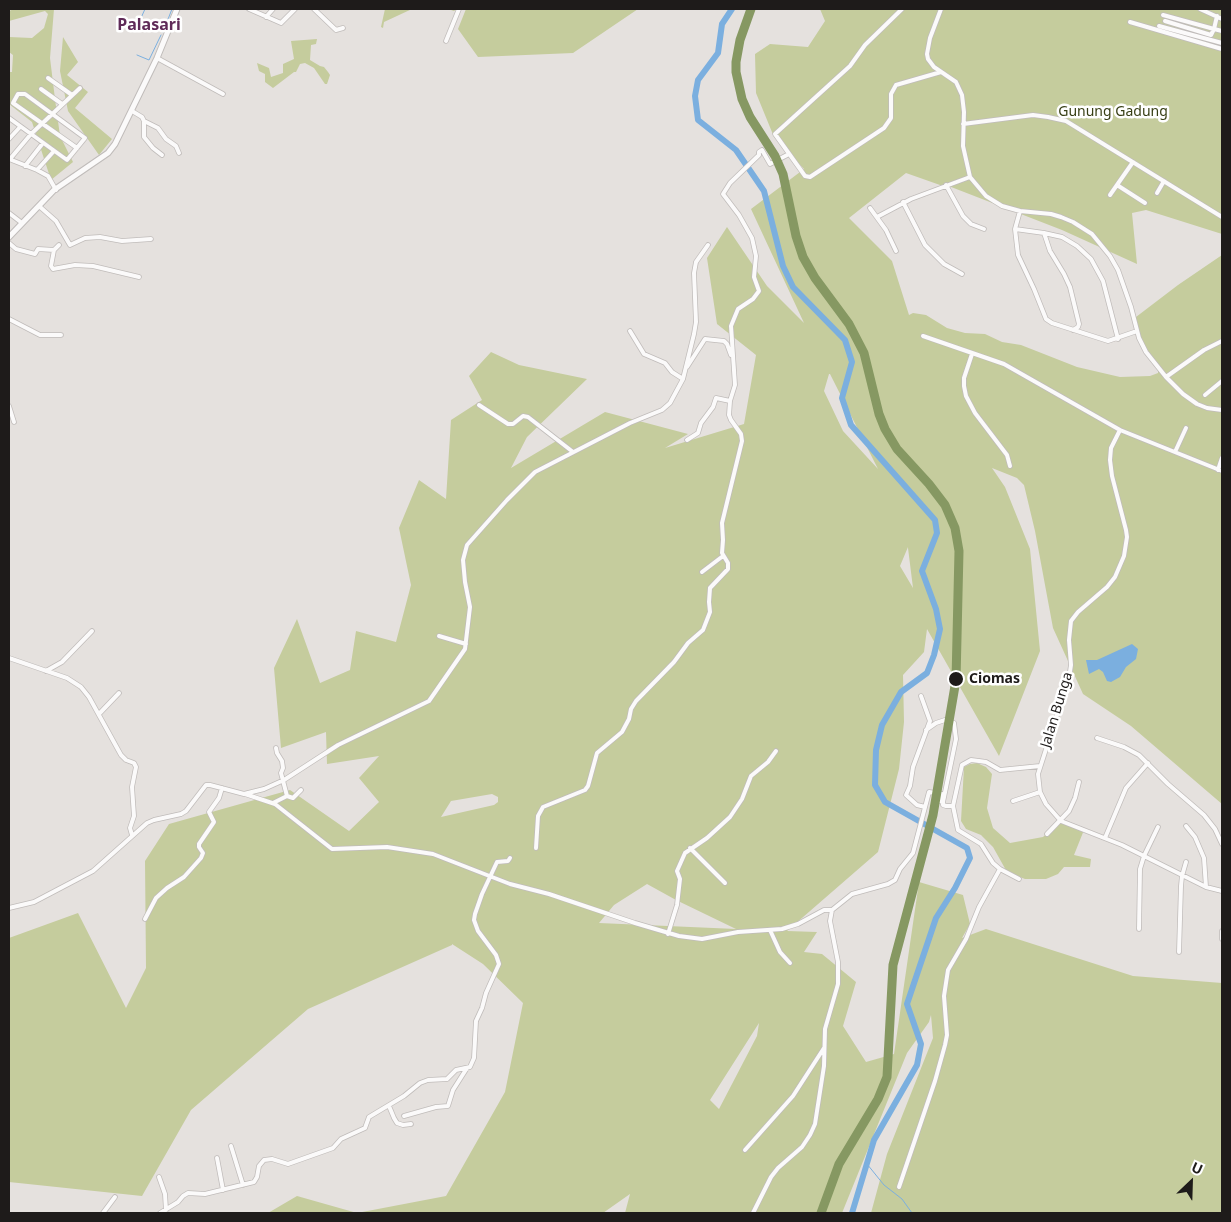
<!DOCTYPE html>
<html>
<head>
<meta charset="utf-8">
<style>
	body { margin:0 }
	#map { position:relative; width:1231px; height:1222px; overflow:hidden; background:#e5e1de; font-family:"Noto Sans",sans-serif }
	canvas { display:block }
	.frame { position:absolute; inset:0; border:10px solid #1e1b1a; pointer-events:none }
	.north { position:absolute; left:1166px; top:1157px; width:50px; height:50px; -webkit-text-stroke:4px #fff; paint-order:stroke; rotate:24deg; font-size:14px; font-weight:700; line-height:20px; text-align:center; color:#1e1b1a }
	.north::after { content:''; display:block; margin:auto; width:18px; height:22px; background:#1e1b1a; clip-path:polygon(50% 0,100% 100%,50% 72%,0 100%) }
</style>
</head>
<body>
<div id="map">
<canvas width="1231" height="1222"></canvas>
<div class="frame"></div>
<div class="north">U</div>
</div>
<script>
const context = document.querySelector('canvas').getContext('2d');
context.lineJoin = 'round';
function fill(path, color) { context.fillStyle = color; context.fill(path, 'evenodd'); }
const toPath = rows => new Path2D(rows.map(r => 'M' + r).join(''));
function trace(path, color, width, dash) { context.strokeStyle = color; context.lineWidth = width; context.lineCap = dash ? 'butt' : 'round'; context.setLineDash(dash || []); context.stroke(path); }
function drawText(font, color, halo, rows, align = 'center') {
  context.font = font + ' "Noto Sans",sans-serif'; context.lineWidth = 5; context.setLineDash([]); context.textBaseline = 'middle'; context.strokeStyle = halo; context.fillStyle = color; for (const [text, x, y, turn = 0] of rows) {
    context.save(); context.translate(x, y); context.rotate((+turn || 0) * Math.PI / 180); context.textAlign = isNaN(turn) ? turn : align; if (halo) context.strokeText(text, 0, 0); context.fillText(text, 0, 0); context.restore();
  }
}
fill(toPath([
	[14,9,54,9,50,58,55,99,60,136,73,162,51,180,32,122,9,104,9,72,12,72,13,55,9,52,9,37,32,38,44,28,48,14,45,11,9,21,9,11],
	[385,9,457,9,454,11,448,9,412,9,384,22,383,28,381,27],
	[466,9,638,9,573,53,478,57,458,29],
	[820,9,1222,9,1222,234,1146,210,1132,213,1137,264,1062,230,946,185,940,185,906,173,849,218,892,261,909,315,913,313,926,315,947,328,965,333,985,334,1002,342,1021,345,1077,367,1120,377,1150,376,1158,373,1158,370,1142,348,1137,337,1133,321,1136,317,1178,285,1222,255,1222,804,1131,726,1083,694,1053,628,1035,531,1024,485,1017,478,992,468,1005,487,1030,549,1040,651,999,756,927,629,924,652,903,675,904,722,899,769,878,852,787,931,817,932,804,952,822,954,856,982,843,1026,866,1062,894,1054,919,882,963,895,970,924,962,938,986,929,1133,976,1222,983,1222,1213,871,1213,887,1154,933,1038,931,1015,929,1022,907,1053,842,1213,625,1213,630,1194,603,1213,268,1213,297,1196,357,1213,446,1196,505,1092,523,1003,483,964,452,944,452,945,308,1009,191,1110,142,1196,9,1182,9,938,78,913,126,1008,146,968,145,861,169,824,290,790,349,831,379,802,359,778,379,756,327,764,326,732,281,748,274,668,297,619,320,683,350,670,356,631,396,642,411,585,399,528,419,480,446,499,451,420,482,400,469,376,491,352,519,365,587,379,527,437,511,468,605,412,688,434,665,448,744,424,756,355,717,324,707,258,727,227,767,286,804,323,751,209,804,169,774,137,756,93,755,54,770,44,808,47,825,21],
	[829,374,830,374,878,469,843,431,824,391],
	[908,547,908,548,913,588,900,566],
	[492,794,498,797,498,802,494,805,441,817,451,801],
	[647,884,676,900,736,929,599,923,614,905],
	[759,1023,757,1036,719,1109,710,1100],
	[63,37,78,62,67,75,88,92,75,108,112,139,99,155,68,111,60,71],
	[317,39,316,44,311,45,310,60,320,66,324,67,328,72,330,75,327,84,325,84,314,68,305,63,300,64,296,72,294,72,273,88,265,82,265,74,259,71,257,63,269,68,271,77,283,73,283,64,294,59,291,41],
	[977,763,986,767,992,774,987,808,993,828,1010,843,1043,837,1061,821,1084,830,1074,855,1091,859,1090,867,1064,867,1058,874,1046,879,1025,879,1007,872,993,847,981,835,966,829,961,821,964,767,970,764]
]), '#c5cc9d');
fill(toPath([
	[1132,644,1138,649,1136,659,1126,667,1120,677,1111,682,1107,681,1103,672,1099,669,1089,674,1086,660,1097,660]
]), '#7bafdf');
trace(toPath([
	[141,18,145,9],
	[163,32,172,9],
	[137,55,149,60,161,35],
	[867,1164,884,1185,902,1199,912,1213]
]), '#7bafdf', 1);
trace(toPath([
	[732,9,722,24,718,53,698,80,695,96,698,120,736,150,764,191,783,266,793,287,845,340,852,362,842,398,851,425,935,520,937,533,922,571,936,609,940,629,934,655,927,673,901,692,882,725,876,750,875,785,885,802,967,848,970,858,955,888,936,918,907,1004,921,1044,917,1065,874,1140,852,1213]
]), '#7bafdf', 6);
const minor = toPath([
	[249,9,281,23,295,9],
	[314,9,336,30,343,28],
	[902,9,865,45,850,66,775,134,805,176,810,177,884,128,891,118,891,94,896,85,941,72],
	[941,9,930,38,927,54,928,59,934,67,956,82,962,95,964,112,963,146,970,177,986,196,1002,206,1020,211,1051,214,1061,217,1073,222,1092,234,1110,256,1118,270,1131,307,1139,338,1146,352,1166,377,1183,394,1197,404,1207,408,1222,410],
	[1200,9,1222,19],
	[1163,15,1214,29,1217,16],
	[266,17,273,9],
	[1165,21,1211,35,1214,29,1222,31],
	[1130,22,1222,49],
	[1159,26,1222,43],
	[446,41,459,9],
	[157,58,223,94],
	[48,78,72,95],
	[41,89,62,104],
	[132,111,142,117,144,121,144,137,153,148,162,155],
	[9,118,67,160,85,138,25,94,18,94,13,103,77,148],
	[144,121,158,128,166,139,176,146,179,153],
	[963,124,1033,115,1048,117,1066,121,1222,217],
	[9,139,20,127],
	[9,159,37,170,48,176,56,190],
	[10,159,31,134,80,88],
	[25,166,43,143],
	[37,170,54,151],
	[946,185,963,216,971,224,984,229],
	[1117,185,1145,203],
	[1157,193,1164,181],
	[1110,195,1133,162],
	[903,202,925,245,944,264,962,274],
	[39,206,56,221,70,245,85,238,100,237,122,241,151,239],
	[870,208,886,230,896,251],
	[1020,211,1015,229,1018,255,1034,289,1046,319,1052,323,1108,341,1137,331],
	[9,213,22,223],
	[877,217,911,199,970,177],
	[1015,229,1044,233,1062,237,1077,246,1091,259,1103,281,1118,339],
	[1044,233,1050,251,1064,274,1070,287,1079,324,1078,327,1073,330],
	[9,243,16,249,35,254,38,249,54,250,59,245],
	[54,250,51,266,53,269,75,265,93,266,139,277],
	[9,319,40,335,61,335],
	[630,331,644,354,665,363,672,372,683,379],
	[923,336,1004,364,1120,430],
	[972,354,964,378,964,386,966,396,975,413,1007,455,1010,466],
	[687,367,705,339,724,341,727,344,731,355],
	[1166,377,1204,350,1222,341],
	[1205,395,1222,381],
	[479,405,508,424,513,424,523,416,528,417,573,452],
	[9,406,14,422],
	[687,440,698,433,701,423,713,407,716,398,730,401],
	[1175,452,1186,428],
	[1218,470,1222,458],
	[1222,471,1120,430,1111,448,1110,460,1112,476,1126,530,1127,537,1124,556,1115,577,1107,587,1078,612,1071,621,1069,640,1071,665,1069,678,1038,774,1040,792,1046,804,1061,821,1122,845,1206,887,1222,891],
	[702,572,723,556],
	[439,636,466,644],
	[9,658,67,678,81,687,89,697,121,755,126,760,134,763,136,767,132,787,134,816,130,828,132,835],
	[46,671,62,662,92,631],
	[921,696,930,721,913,767,910,786,906,795,917,805,925,807],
	[99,714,119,693],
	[926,730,936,723,945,720,954,723,956,739,943,802,943,805,946,806,953,806],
	[1097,738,1124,747,1139,755,1168,784,1204,815,1215,829,1222,844],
	[276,748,277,753,282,761,283,768,281,773,287,796],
	[245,794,275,804,332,849,387,847,433,854,510,884,549,894,635,923,679,936,702,939,738,932,782,929,798,924,824,910,832,910],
	[1013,801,1040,792],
	[273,803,287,796,293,798,301,790],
	[1186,826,1195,837,1204,858,1206,887],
	[1047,834,1069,811,1075,798,1079,782],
	[1105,838,1126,788,1148,763],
	[536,848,538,816,543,807,585,790,588,786,597,753,622,732,629,719,631,709,636,701,674,662,688,643,703,630,710,612,709,602,710,588,728,569,728,563,722,553,723,540,722,523,742,441,741,434,731,420,729,415,730,401,735,385,731,326,738,309,753,299,759,291,754,277,756,256,752,238,739,215,723,194,730,183,759,155,759,152,762,150,770,164,789,154],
	[690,848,725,883],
	[1000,869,1019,879],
	[9,908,34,902,93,871,147,823,154,820,181,814,186,811,206,785,210,785,244,794,264,789,284,780,338,745,429,701,465,649,470,607,465,582,463,560,467,545,507,500,535,472,630,423,662,410,670,403,683,379,694,334,696,322,694,273,696,262,708,245],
	[145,919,156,898,167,888,184,877,201,858,203,853,199,847,199,844,214,822,209,812,219,798,222,788],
	[1139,929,1140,869,1144,856,1158,827],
	[770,930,780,952,790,963],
	[668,934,677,905,680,879,677,871,685,853,707,838,730,817,742,799,751,776,768,762,776,751],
	[1222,939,1222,931],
	[1179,952,1181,886,1182,876,1186,862],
	[389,1106,394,1118,397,1123,403,1125,411,1124],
	[404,1116,436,1107,448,1106,453,1090,467,1068],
	[231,1146,243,1185],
	[745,1150,793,1096,824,1048],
	[217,1158,223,1190],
	[159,1177,165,1194,166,1210],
	[899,1187,935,1081,945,1045,947,1035,944,996,948,970,966,939,979,907,1000,869,993,863,981,844,958,830,953,806,962,765,971,760,979,761,986,762,1000,770,1040,766],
	[103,1213,115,1197],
	[160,1213,178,1202,183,1196,188,1193,205,1194,254,1182,257,1177,259,1166,264,1160,272,1159,288,1164,333,1148,341,1139,365,1128,369,1117,404,1096,420,1083,428,1080,447,1079,456,1070,470,1067,474,1058,476,1021,482,1008,486,993,499,964,496,955,478,931,474,920,475,914,482,894,497,862,508,861,510,858],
	[753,1213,771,1177,778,1168,802,1147,810,1135,815,1124,824,1066,825,1029,838,984,838,962,830,921,832,910,852,894,888,884,895,880,900,869,913,853,929,792,942,794,940,801,943,802]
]);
const major = toPath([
	[9,237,54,190,108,153,115,144,157,58,177,9]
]);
trace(minor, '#c0bcba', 5.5);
trace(major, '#c0bcba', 7);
trace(minor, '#fbfafa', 4);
trace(major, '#fbfafa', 5);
trace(toPath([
	[751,9,740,40,736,62,736,72,742,99,750,117,775,156,783,174,796,236,803,257,815,278,849,324,864,353,879,414,885,429,897,449,929,484,945,505,955,528,959,551,956,680,933,815,893,965,887,1077,878,1099,839,1164,821,1213]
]), '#869862', 9);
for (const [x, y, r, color] of [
	[956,679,8,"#1e1b1a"]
]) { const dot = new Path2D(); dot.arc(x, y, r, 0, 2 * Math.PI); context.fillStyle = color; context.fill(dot); trace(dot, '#fff', 2); }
drawText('14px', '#383f15', '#fff', [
	["Gunung Gadung",1113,112]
]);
drawText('bold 14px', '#1e1b1a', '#fff', [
	["Ciomas",969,679]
], 'left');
drawText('14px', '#1e1b1a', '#fff', [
	["Jalan Bunga",1057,710,-73]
]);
drawText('bold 16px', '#5f2a58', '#fff', [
	["Palasari",149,25]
]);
</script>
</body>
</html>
